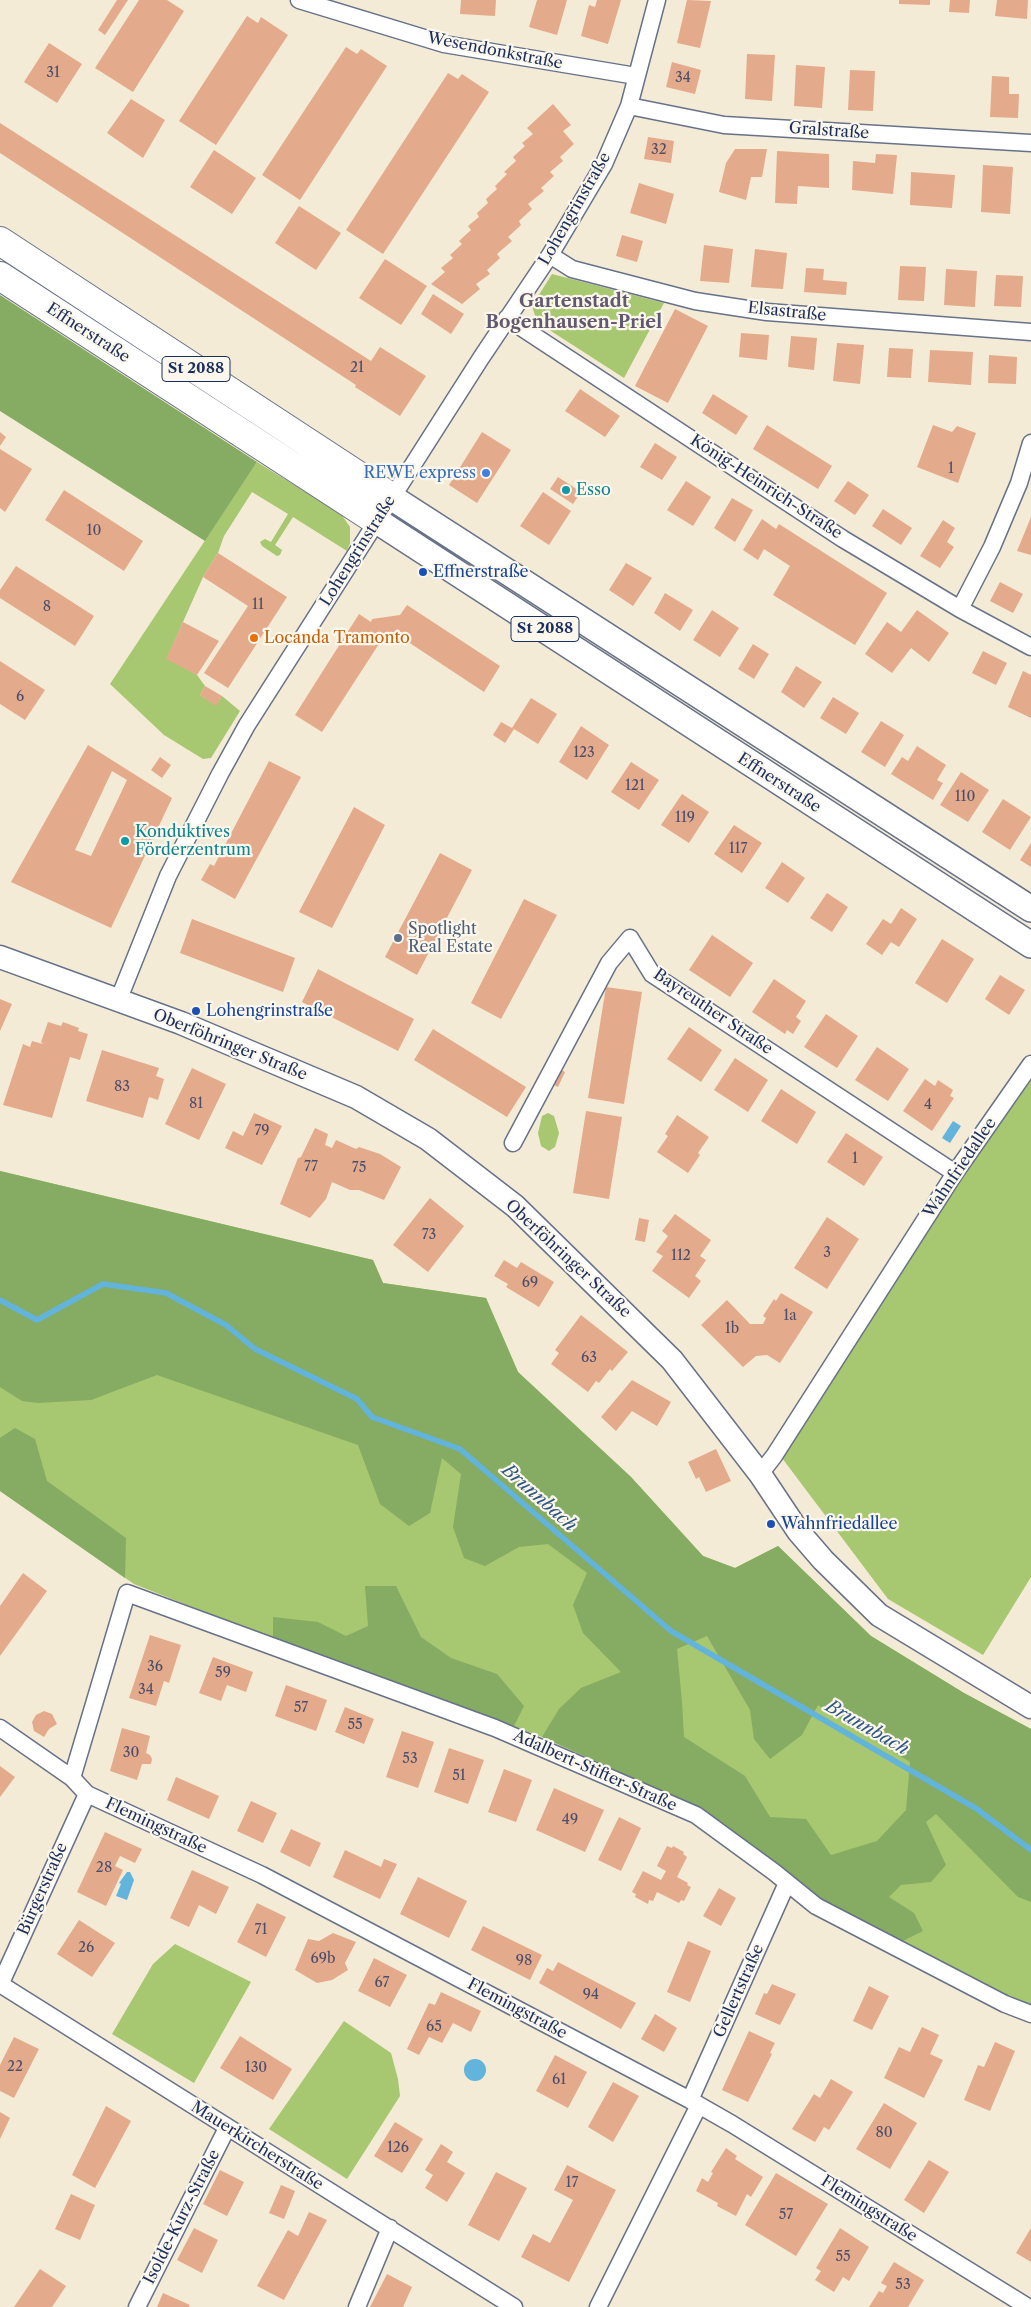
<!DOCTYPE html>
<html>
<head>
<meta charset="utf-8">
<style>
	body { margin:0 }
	canvas { display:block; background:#f3ebd5 }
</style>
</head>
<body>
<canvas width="1031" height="2307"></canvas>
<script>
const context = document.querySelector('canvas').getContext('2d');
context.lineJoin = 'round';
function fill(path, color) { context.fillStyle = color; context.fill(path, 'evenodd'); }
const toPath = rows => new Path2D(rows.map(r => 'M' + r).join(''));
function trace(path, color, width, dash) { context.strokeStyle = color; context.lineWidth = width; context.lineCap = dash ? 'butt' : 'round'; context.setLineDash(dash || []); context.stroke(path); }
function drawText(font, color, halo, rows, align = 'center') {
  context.font = font + ' "Libre Caslon Text",serif'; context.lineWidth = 4.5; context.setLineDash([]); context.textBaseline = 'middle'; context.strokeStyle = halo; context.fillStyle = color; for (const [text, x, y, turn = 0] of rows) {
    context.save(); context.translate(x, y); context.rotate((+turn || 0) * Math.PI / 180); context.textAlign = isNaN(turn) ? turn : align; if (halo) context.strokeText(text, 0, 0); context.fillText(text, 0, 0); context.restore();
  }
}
fill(toPath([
	[552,274,664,303,624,378,537,322,532,306],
	[257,462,341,514,350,527,350,543,347,551,293,517,275,545,282,550,280,555,277,556,262,546,260,542,265,539,271,542,288,514,252,492,224,536,218,553,203,577,167,658,197,675,205,686,200,695,216,705,222,696,240,711,211,758,203,759,164,735,110,684],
	[1031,1072,1031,1577,983,1655,888,1599,779,1454],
	[548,1113,554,1116,559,1133,555,1147,549,1151,541,1146,538,1133,542,1116],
	[0,1171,373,1260,383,1283,486,1298,518,1372,631,1477,703,1556,735,1568,778,1546,871,1636,964,1693,1031,1729,1031,2005,1007,1995,822,1900,699,1808,542,1737,273,1639,134,1584,0,1491],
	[175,1944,251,1982,194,2083,112,2034,153,1964],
	[344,2021,391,2053,398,2079,400,2096,347,2179,269,2129]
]), '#a7c770');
fill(toPath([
	[0,295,257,462,205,541,0,411],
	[0,1171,373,1260,383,1283,486,1298,518,1372,631,1477,703,1556,735,1568,778,1546,871,1636,964,1693,1031,1729,1031,1902,1018,1897,936,1814,926,1822,946,1865,931,1882,901,1885,889,1897,914,1913,923,1931,903,1941,822,1900,699,1808,542,1737,559,1709,581,1688,621,1672,583,1633,573,1605,587,1573,548,1544,519,1547,485,1566,464,1558,453,1527,461,1474,442,1458,430,1513,409,1526,380,1504,358,1445,157,1375,91,1400,38,1403,22,1401,0,1387],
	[707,1636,750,1710,754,1739,770,1759,802,1735,818,1705,910,1762,906,1810,877,1841,831,1855,806,1819,770,1817,745,1776,684,1737,682,1702,677,1649],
	[15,1428,35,1439,47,1481,126,1538,125,1578,0,1491,0,1438],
	[365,1586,396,1586,421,1637,451,1658,497,1674,524,1706,514,1726,273,1639,273,1617,318,1622,346,1636,368,1626]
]), '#85ac62');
fill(toPath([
	[953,1121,961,1126,950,1143,942,1138],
	[127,1872,130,1872,134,1880,127,1900,116,1896,121,1884,119,1883],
	'464 2070a11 11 0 1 1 22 0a11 11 0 1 1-22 0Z'
]), '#62b4dd');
trace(toPath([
	[0,1300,37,1320,103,1284,166,1293,226,1325,255,1349,357,1399,372,1417,460,1449,671,1631,977,1809,1031,1850]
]), '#62b4dd', 5.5);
fill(toPath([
	[117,0,128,0,105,35,98,30],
	[139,0,167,0,184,11,133,92,95,68],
	[461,0,496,0,495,16,460,14],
	[537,0,567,0,557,35,529,27],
	[597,0,621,0,608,44,581,36,589,5,595,7],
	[687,0,711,1,700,48,677,43],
	[899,0,930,0,930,5,899,4],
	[950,0,970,0,969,13,949,12],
	[997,0,1028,0,1027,19,995,16],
	[247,16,258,23,261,17,288,35,216,145,179,121],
	[49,43,82,64,57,103,24,82],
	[346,47,357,54,361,49,387,66,300,200,262,175],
	[747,54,775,55,772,101,745,99],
	[672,62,701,70,695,94,666,87],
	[796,65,825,67,822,108,794,106],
	[850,70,875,71,873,111,848,110],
	[448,73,458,79,462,74,489,92,383,254,346,230],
	[992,76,1009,77,1009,94,1019,94,1018,118,990,117],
	[131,99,165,120,143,158,107,133],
	[553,104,571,125,563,131,574,144,560,157,563,161,550,172,554,176,541,188,544,191,528,204,532,209,519,221,521,225,508,237,512,241,497,254,500,258,487,270,490,274,476,284,480,289,462,304,431,284,445,272,441,268,453,258,450,255,462,244,459,241,471,230,468,226,479,217,477,213,488,203,486,199,497,189,495,186,507,174,504,172,516,161,513,157,525,146,522,143,533,134,527,128],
	[0,123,371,361,380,347,426,376,400,416,355,387,356,385,0,153],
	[648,137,674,141,671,163,644,159],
	[735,149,767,149,762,177,751,177,746,200,719,192,726,163],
	[214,150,256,178,232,214,190,187],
	[777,151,829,154,829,188,798,186,797,204,775,203],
	[876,154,897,155,893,194,852,190,853,161,875,163],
	[983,165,1013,167,1010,214,981,212],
	[911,172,955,175,952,208,910,205],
	[639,183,674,194,666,224,630,213],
	[299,206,341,233,316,270,275,243],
	[622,235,643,241,637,262,616,256],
	[704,245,733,249,729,283,700,281],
	[755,249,787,253,783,289,751,287],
	[385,259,427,286,401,325,359,298],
	[900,266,926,267,924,301,898,300],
	[806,268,824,269,823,280,847,282,846,295,804,292],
	[946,269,977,271,975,307,944,305],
	[996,275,1023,276,1021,307,994,306],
	[433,294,464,314,451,334,421,314],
	[675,309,708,326,668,403,635,386],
	[741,333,769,335,767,360,739,357],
	[791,336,817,338,814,370,788,367],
	[837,343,864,345,860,384,833,381],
	[889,348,913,349,911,378,887,377],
	[930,350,973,352,971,385,928,382],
	[989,355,1017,357,1016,384,988,383],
	[580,389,620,416,605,437,565,411],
	[713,394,748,416,736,435,702,413],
	[767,425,832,466,818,489,753,449],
	[933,425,952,432,957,426,976,433,958,483,917,467],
	[0,432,6,437,0,446],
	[482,432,511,450,477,503,449,485],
	[655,443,677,457,662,480,640,467],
	[0,449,32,469,5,512,0,508],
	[558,477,581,492,573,504,550,489],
	[686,481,711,497,693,526,667,510],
	[848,481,869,495,855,515,834,501],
	[64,490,143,541,124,571,45,520],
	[543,492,571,511,549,545,520,526],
	[732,498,753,510,735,542,714,528],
	[883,509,912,528,901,545,872,526],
	[1031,517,1031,555,1017,551],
	[762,519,776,529,779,524,887,593,855,645,773,595,790,566,764,549,758,560,743,550],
	[943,520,955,528,947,542,954,547,940,568,920,556],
	[218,553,287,597,228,688,204,673,248,606,203,577],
	[626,563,652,578,633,606,609,590],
	[16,566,94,616,75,646,0,598,0,590],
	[1000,582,1023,594,1013,613,990,601],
	[665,593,693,610,680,631,654,613],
	[407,605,500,666,484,692,393,632,386,633,322,732,295,715,359,614,371,622,372,619,400,615],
	[712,610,739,628,720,657,693,640],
	[917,610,949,633,929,662,911,648,892,673,865,654,887,622,901,632],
	[183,622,219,641,197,675,166,659],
	[753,644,769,654,754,679,738,669],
	[983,651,1007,663,996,685,972,673],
	[0,661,45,690,25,720,0,704],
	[796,666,822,682,804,708,781,692],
	[1023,671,1031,675,1031,718,1008,707],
	[205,686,222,696,216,706,200,695],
	[833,697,859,713,846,734,820,718],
	[531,698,557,714,538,744,514,729,505,743,493,735,501,722,512,728],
	[881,721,904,735,885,767,861,752],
	[581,726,609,745,587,780,559,762],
	[88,745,172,798,111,928,11,882],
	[112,771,127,780,91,856,75,850],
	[917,746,946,765,937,780,943,783,933,800,891,774,902,757,908,761],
	[160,757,171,765,162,778,151,770],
	[269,761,301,777,235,899,201,880,210,864,214,866],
	[631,762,659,780,639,810,611,792],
	[961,772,989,790,968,822,940,805],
	[682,794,709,812,689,843,661,825],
	[1003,799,1031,817,1010,850,982,832],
	[354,807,385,825,332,928,299,912],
	[734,825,762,843,742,873,714,854],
	[1031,843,1031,867,1020,860],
	[440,853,472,870,417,975,385,957],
	[782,862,805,878,788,903,765,888],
	[827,893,848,907,832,932,810,918],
	[524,899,557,915,501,1019,471,1003],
	[901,908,917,919,899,947,891,942,882,955,866,944,883,919,891,924],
	[192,919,295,958,283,992,180,953],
	[712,935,753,963,730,997,689,970],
	[942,939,974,959,947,1003,915,983],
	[318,969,414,1019,398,1051,302,1002],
	[1000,975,1025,990,1009,1015,985,999],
	[774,979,806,1001,796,1017,801,1021,793,1034,787,1030,785,1034,752,1012],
	[606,987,642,992,624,1104,588,1098],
	[0,999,12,1004,0,1031],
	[826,1014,858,1036,837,1068,804,1047],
	[48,1022,61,1026,63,1022,79,1028,78,1031,88,1034,80,1060,70,1057,52,1118,3,1105,23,1044,30,1047,32,1041,43,1044,41,1042],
	[689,1027,722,1050,701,1082,667,1059],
	[433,1029,526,1087,507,1117,414,1060],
	[877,1047,909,1069,888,1101,855,1080],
	[102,1050,159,1068,156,1076,164,1079,158,1100,149,1097,143,1118,86,1101],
	[735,1058,768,1080,748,1112,714,1090],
	[192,1068,226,1084,199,1140,165,1124],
	[558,1068,565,1072,558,1087,550,1083],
	[925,1079,935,1086,938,1080,953,1090,950,1096,954,1098,932,1131,903,1111],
	[781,1089,816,1112,797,1144,761,1121],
	[586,1111,622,1117,609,1199,573,1193],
	[254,1113,282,1126,262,1165,225,1148,233,1131,243,1136],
	[677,1115,709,1137,698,1153,700,1155,688,1173,657,1152,668,1136,665,1134],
	[315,1128,328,1134,325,1145,332,1148,336,1140,356,1149,359,1147,380,1154,401,1167,384,1200,359,1190,350,1190,332,1182,326,1199,310,1218,280,1204,298,1158,301,1157],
	[846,1133,883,1157,864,1186,827,1162],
	[430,1198,464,1226,428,1272,393,1245],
	[675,1214,711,1240,700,1256,706,1260,695,1276,701,1281,689,1298,652,1271,663,1256,656,1252,668,1236,662,1231],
	[827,1217,859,1239,827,1289,794,1268],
	[639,1218,649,1220,645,1242,635,1240],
	[504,1260,517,1268,521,1262,554,1282,539,1307,506,1287,508,1284,494,1276],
	[781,1293,813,1312,780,1363,767,1355,756,1356,743,1367,701,1325,727,1300,750,1324,763,1324,766,1318,763,1316,774,1299,776,1301],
	[581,1315,628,1352,612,1371,610,1369,599,1383,596,1381,588,1392,551,1364,559,1353,555,1350],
	[632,1380,671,1402,657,1426,632,1411,616,1431,601,1417],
	[716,1449,731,1481,706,1492,699,1477,696,1479,688,1462],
	[23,1573,47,1591,0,1656,0,1606],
	[150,1635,181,1645,169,1683,164,1681,156,1706,129,1698],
	[213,1657,253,1672,246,1692,227,1685,221,1701,199,1693],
	[286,1685,327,1700,316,1731,275,1716],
	[345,1707,374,1719,364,1744,335,1732],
	[44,1711,52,1714,57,1724,49,1729,44,1737,34,1731,32,1722,36,1715],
	[122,1728,150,1736,146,1753,150,1755,152,1759,151,1764,142,1764,137,1780,110,1771],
	[402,1731,434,1742,418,1788,386,1777],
	[449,1748,484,1760,468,1804,434,1792],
	[0,1766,15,1777,0,1797],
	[504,1769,532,1780,516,1822,488,1812],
	[176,1777,219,1796,209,1819,167,1800],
	[554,1788,604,1810,585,1852,536,1830],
	[251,1801,277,1813,263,1843,237,1831],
	[619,1817,641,1828,621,1871,598,1860],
	[291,1829,321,1843,310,1867,280,1852],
	[105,1832,142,1849,135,1863,120,1856,115,1866,123,1870,106,1906,77,1892],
	[667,1846,672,1848,673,1846,684,1852,683,1854,687,1857,677,1877,688,1883,687,1885,691,1887,684,1901,681,1900,679,1903,657,1892,653,1901,649,1900,648,1904,635,1897,636,1894,632,1892,643,1871,661,1880,666,1871,657,1866],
	[345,1850,381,1867,384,1859,397,1864,380,1899,333,1877],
	[192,1870,229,1887,216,1914,199,1905,189,1927,170,1918],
	[418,1877,467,1901,449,1938,400,1914],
	[719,1888,736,1898,721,1926,703,1916],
	[257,1903,286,1917,266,1957,237,1942],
	[79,1920,115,1943,92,1977,57,1954],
	[483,1926,542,1955,530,1980,471,1950],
	[333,1933,356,1942,345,1963,348,1970,332,1980,317,1983,295,1970,308,1939,319,1941],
	[688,1941,711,1951,690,2002,667,1992],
	[374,1958,407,1975,390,2007,358,1991],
	[558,1962,636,2003,621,2029,539,1983,547,1968,553,1971],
	[772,1984,796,1994,780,2025,755,2014,764,1993,767,1994],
	[869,1986,889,1996,872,2030,853,2021],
	[441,1992,481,2011,471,2032,453,2023,442,2043,429,2037,419,2055,407,2049,429,2003,435,2005],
	[655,2014,677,2028,664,2052,641,2039],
	[922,2027,939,2035,930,2054,943,2060,924,2098,884,2078,899,2047,910,2052],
	[749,2031,775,2043,770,2053,772,2054,748,2102,722,2090],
	[240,2036,292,2069,273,2100,220,2068],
	[14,2037,39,2049,14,2098,0,2091,0,2065],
	[995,2042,1015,2051,990,2111,964,2100,978,2065,984,2067],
	[555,2055,587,2072,568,2108,536,2091],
	[831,2079,853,2092,829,2130,824,2127,815,2142,792,2129,814,2094,820,2098],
	[613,2082,639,2096,613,2142,588,2127],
	[884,2103,917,2123,890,2169,856,2149],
	[106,2106,131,2121,95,2188,72,2175],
	[0,2112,10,2118,0,2139],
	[395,2122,423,2139,402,2173,374,2156],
	[441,2144,453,2152,447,2162,465,2173,447,2202,425,2188,433,2175,425,2170],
	[726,2148,737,2156,735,2159,763,2177,751,2197,747,2194,736,2216,717,2206,718,2203,696,2191,702,2178,708,2182,713,2173,711,2172],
	[929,2160,949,2172,924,2213,904,2200],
	[567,2165,616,2190,569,2282,521,2257,533,2234,550,2243,573,2200,554,2190],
	[220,2170,244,2182,227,2216,203,2204],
	[496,2172,527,2188,499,2241,468,2225],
	[776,2173,828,2204,796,2256,745,2225],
	[281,2185,295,2191,284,2219,269,2213],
	[71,2194,95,2205,80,2240,55,2229],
	[309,2212,327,2220,284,2300,257,2286,288,2230,298,2236],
	[194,2228,218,2240,202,2273,177,2260],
	[840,2228,869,2247,849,2281,843,2277,834,2292,815,2280,821,2271,816,2268],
	[1031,2228,1031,2262,1016,2253],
	[894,2262,924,2280,908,2307,869,2307,879,2291,883,2293,887,2286,881,2283],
	[40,2269,66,2286,52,2307,14,2307],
	[387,2274,412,2287,403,2307,370,2307],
	[163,2293,190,2305,189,2307,157,2307]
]), '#e4aa8c');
const street = toPath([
	[299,0,444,44,636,76],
	[629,106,724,125,1031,143],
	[550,255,572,269,695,301,767,312,1031,332],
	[507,318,843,539,960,609,1031,647],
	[960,609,992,547,1019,483,1031,443],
	[118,1001,168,876,220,774,247,725,481,358,550,255,604,164,629,106,657,0],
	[513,1143,609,963,630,938,652,974,955,1173],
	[760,1474,774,1456,955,1173,1031,1064],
	[0,1728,72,1778,87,1794,262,1875,690,2100,732,2124,1028,2307],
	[72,1778,127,1593,495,1728,696,1815,774,1872,816,1906,1005,2004,1031,2014],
	[0,1984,514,2307],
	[0,1985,87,1794],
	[690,2100,787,1883],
	[137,2307,227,2128],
	[357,2307,390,2228],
	[598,2307,699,2105]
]);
const secondary = toPath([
	[0,957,181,1023,356,1097,428,1139,515,1206,672,1360,760,1474,798,1531,823,1560,879,1615,1031,1707]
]);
const primary = toPath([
	[391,497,1031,909],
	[377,521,1031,945]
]);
const highway = toPath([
	[0,241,391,497],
	[0,276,377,521]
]);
trace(street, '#677188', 19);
trace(secondary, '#677188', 25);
trace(primary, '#677188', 28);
trace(highway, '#677188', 30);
trace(street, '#fff', 16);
trace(secondary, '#fff', 22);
trace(primary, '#fff', 25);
trace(highway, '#fff', 28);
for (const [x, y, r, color] of [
	[486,473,5,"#3f7fe0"],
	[566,490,5,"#0f9aa8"],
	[423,572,5,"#1a4fb4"],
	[254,638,5,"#e8710a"],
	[125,841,5,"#0f9aa8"],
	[398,938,5,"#5c6f8a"],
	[196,1011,5,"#1a4fb4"],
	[771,1524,5,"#1a4fb4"]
]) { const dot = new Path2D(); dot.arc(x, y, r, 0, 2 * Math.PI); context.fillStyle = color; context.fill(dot); trace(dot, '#fbf7ec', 2); }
drawText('14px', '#4d4e6a', null, [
	["31",53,73],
	["34",683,78],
	["32",659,150],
	["21",357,368],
	["1",951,469],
	["10",94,531],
	["11",258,605],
	["8",47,607],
	["6",20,697],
	["123",584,753],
	["121",635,786],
	["110",965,797],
	["119",685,818],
	["117",738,849],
	["83",122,1087],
	["81",196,1104],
	["4",928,1105],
	["79",262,1131],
	["1",855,1159],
	["77",311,1167],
	["75",359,1168],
	["73",429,1235],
	["3",827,1253],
	["112",681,1256],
	["69",530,1283],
	["1a",790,1316],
	["1b",732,1329],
	["63",589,1358],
	["36",155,1667],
	["59",223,1673],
	["34",146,1690],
	["57",301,1708],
	["55",355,1725],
	["30",131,1753],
	["53",410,1759],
	["51",459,1776],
	["49",570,1820],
	["28",104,1868],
	["71",261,1930],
	["26",86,1948],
	["69b",323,1959],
	["98",524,1961],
	["67",382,1983],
	["94",591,1995],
	["65",434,2027],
	["22",15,2067],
	["130",256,2068],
	["61",559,2080],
	["80",884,2133],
	["126",398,2148],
	["17",572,2183],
	["57",786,2215],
	["55",843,2257],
	["53",903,2285]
]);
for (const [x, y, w] of [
	[196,369,68],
	[545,629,68]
]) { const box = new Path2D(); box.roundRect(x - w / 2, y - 12.5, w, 25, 4); context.fillStyle = '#fbf7ec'; context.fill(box); trace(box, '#1b2f5e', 1); }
drawText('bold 15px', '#1b2f5e', null, [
	["St 2088",196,369],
	["St 2088",545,629]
]);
drawText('16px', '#1b2f5e', '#fbf7ec', [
	["Wesendonkstraße",495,51,11],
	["Gralstraße",829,131,4],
	["Lohengrinstraße",575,209,-60],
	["Elsastraße",787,312,6],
	["Effnerstraße",88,333,33],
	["König-Heinrich-Straße",766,487,33],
	["Lohengrinstraße",358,551,-58],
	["Effnerstraße",779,783,33],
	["Bayreuther Straße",713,1012,34],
	["Oberföhringer Straße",230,1045,22],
	["Wahnfriedallee",960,1168,-56],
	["Oberföhringer Straße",568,1259,43],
	["Adalbert-Stifter-Straße",595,1771,24],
	["Flemingstraße",156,1826,25],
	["Bürgerstraße",43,1889,-66],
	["Gellertstraße",739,1991,-66],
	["Flemingstraße",517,2009,28],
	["Mauerkircherstraße",257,2146,32],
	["Flemingstraße",869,2209,32],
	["Isolde-Kurz-Straße",182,2217,-63]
]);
drawText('16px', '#366cbe', '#fbf7ec', [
	["REWE express",476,473]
], 'right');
drawText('16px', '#0d838f', '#fbf7ec', [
	["Esso",576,490],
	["Konduktives",135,832],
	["Förderzentrum",135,850]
], 'left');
drawText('16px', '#164399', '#fbf7ec', [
	["Effnerstraße",433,572],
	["Lohengrinstraße",206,1011],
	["Wahnfriedallee",781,1524]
], 'left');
drawText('16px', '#c56008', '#fbf7ec', [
	["Locanda Tramonto",264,638]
], 'left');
drawText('16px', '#4e5e75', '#fbf7ec', [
	["Spotlight",408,929],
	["Real Estate",408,947]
], 'left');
drawText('bold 18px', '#615a6e', '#fbf7ec', [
	["Gartenstadt",574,302],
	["Bogenhausen-Priel",574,323]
]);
drawText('italic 18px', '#305784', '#fbf7ec', [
	["Brunnbach",539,1498,41],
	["Brunnbach",867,1728,30]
]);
</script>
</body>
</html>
